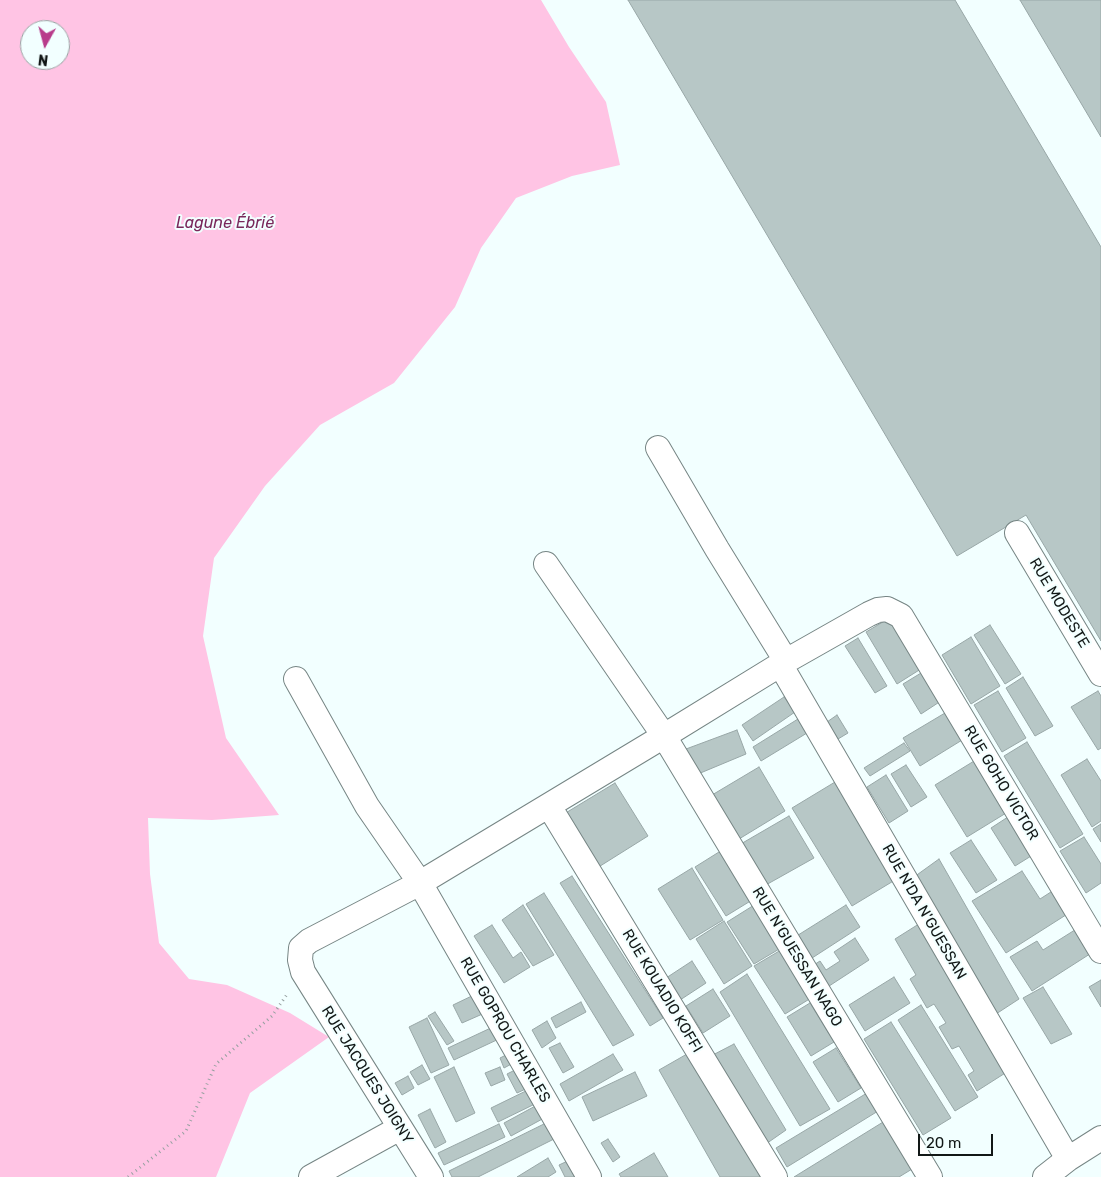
<!DOCTYPE html>
<html>
<head>
<meta charset="utf-8">
<style>
	body { margin:0 }
	#map { position:relative; width:1101px; height:1177px; overflow:hidden; background:#f2ffff; font-family:Rubik,sans-serif }
	canvas { display:block }
	.north { position:absolute; left:20px; top:20px; width:50px; height:50px; box-sizing:border-box; background:#f2ffff; border:1px solid #98a3a2; border-radius:50%; rotate:187deg; font-size:14px; font-weight:700; line-height:20px; text-align:center; color:#121817 }
	.north::after { content:''; display:block; margin:auto; width:18px; height:22px; background:#b83c8b; clip-path:polygon(50% 0,100% 100%,50% 72%,0 100%) }
	.scale { position:absolute; left:918px; top:1134px; width:75px; height:22px; box-sizing:border-box; border:2px solid #121817; border-top:0; padding-left:6px; font-size:15px; line-height:18px; white-space:nowrap; color:#121817; -webkit-text-stroke:4px #f2ffff; paint-order:stroke }
</style>
</head>
<body>
<div id="map">
<canvas width="1101" height="1177"></canvas>
<div class="north">N</div>
<div class="scale">20 m</div>
</div>
<script>
const context = document.querySelector('canvas').getContext('2d');
context.lineJoin = 'round';
function fill(path, color) { context.fillStyle = color; context.fill(path, 'evenodd'); }
const toPath = rows => new Path2D(rows.map(r => 'M' + r).join(''));
function trace(path, color, width, dash) { context.strokeStyle = color; context.lineWidth = width; context.lineCap = dash ? 'butt' : 'round'; context.setLineDash(dash || []); context.stroke(path); }
function drawText(font, color, halo, rows, align = 'center') {
  context.font = font + ' Rubik,sans-serif'; context.lineWidth = 4; context.setLineDash([]); context.textBaseline = 'middle'; context.strokeStyle = halo; context.fillStyle = color; for (const [text, x, y, turn = 0] of rows) {
    context.save(); context.translate(x, y); context.rotate((+turn || 0) * Math.PI / 180); context.textAlign = isNaN(turn) ? turn : align; if (halo) context.strokeText(text, 0, 0); context.fillText(text, 0, 0); context.restore();
  }
}
fill(toPath([
	[0,0,541,0,569,47,606,102,620,165,572,176,516,198,481,248,455,307,394,383,320,425,265,486,214,558,203,636,226,738,279,815,212,820,148,818,150,874,159,943,189,979,227,985,290,1013,329,1037,250,1093,216,1177,0,1177],
	[30,30,60,30,60,60,30,60]
]), '#ffc4e4');
const building = toPath([
	[628,0,955,0,1101,247,1101,641,1026,515,957,556,628,0],
	[1020,0,1101,0,1101,137,1020,0],
	[893,616,924,667,897,684,866,632,893,616],
	[990,625,1021,674,1005,684,974,635,990,625],
	[971,637,1000,686,971,704,942,655,971,637],
	[858,638,887,686,875,693,845,646,858,638],
	[926,670,944,699,921,714,903,684,926,670],
	[1023,677,1053,726,1035,736,1006,688,1023,677],
	[998,691,1026,738,1002,752,974,705,998,691],
	[1098,691,1101,696,1101,748,1098,750,1071,707,1098,691],
	[784,697,795,712,753,741,742,725,784,697],
	[950,710,967,737,920,766,903,738,950,710],
	[837,715,848,733,838,739,827,722,837,715],
	[798,719,807,733,761,761,753,747,798,719],
	[737,730,746,754,698,774,686,749,737,730],
	[1027,742,1083,834,1060,848,1004,756,1027,742],
	[904,743,910,751,870,776,864,768,904,743],
	[979,758,1011,810,967,837,935,785,979,758],
	[1087,759,1101,781,1101,821,1092,827,1061,775,1087,759],
	[906,765,927,797,911,807,891,774,906,765],
	[759,767,785,811,739,839,712,795,759,767],
	[886,775,908,811,889,823,867,787,886,775],
	[840,779,900,877,852,906,792,808,840,779],
	[615,783,648,836,597,868,564,814,615,783],
	[1011,815,1036,853,1015,866,991,828,1011,815],
	[789,816,814,858,764,886,739,845,789,816],
	[1101,824,1101,842,1093,829,1101,824],
	[1084,837,1101,864,1101,883,1086,893,1060,851,1084,837],
	[971,840,997,880,976,893,950,853,971,840],
	[727,847,757,897,726,916,695,867,727,847],
	[939,859,1019,999,996,1014,914,877,939,859],
	[692,868,723,920,690,940,658,889,692,868],
	[1022,871,1040,899,1054,890,1069,913,1006,953,972,901,1022,871],
	[572,876,663,1018,650,1026,560,883,572,876],
	[544,893,634,1035,613,1046,526,904,544,893],
	[759,902,786,945,754,964,727,922,759,902],
	[523,905,554,955,533,966,502,920,523,905],
	[846,905,860,927,809,960,795,937,846,905],
	[724,921,752,966,724,984,696,939,724,921],
	[922,922,1010,1070,977,1091,968,1075,974,1071,959,1046,952,1049,939,1027,946,1023,934,1004,927,1008,910,979,916,975,895,939,922,922],
	[492,925,513,958,521,952,530,967,504,983,474,936,492,925],
	[1078,928,1093,952,1032,991,1010,957,1037,941,1043,950,1078,928],
	[855,938,869,960,823,990,809,968,820,961,826,970,840,961,834,952,855,938],
	[786,947,816,995,785,1014,754,966,786,947],
	[692,961,706,983,677,1002,663,980,692,961],
	[747,974,830,1109,800,1126,720,992,747,974],
	[894,977,910,1003,865,1031,849,1005,894,977],
	[1101,980,1101,1007,1089,987,1101,980],
	[1043,987,1072,1034,1051,1044,1023,998,1043,987],
	[713,989,730,1016,703,1033,686,1006,713,989],
	[478,993,487,1012,462,1023,453,1005,478,993],
	[581,1002,586,1012,556,1028,551,1018,581,1002],
	[810,1003,834,1042,811,1056,787,1017,810,1003],
	[921,1005,978,1097,955,1111,898,1020,921,1005],
	[435,1012,454,1041,447,1045,428,1016,435,1012],
	[427,1018,449,1065,431,1073,409,1027,427,1018],
	[547,1021,556,1038,542,1048,532,1030,547,1021],
	[891,1022,951,1118,923,1135,864,1039,891,1022],
	[495,1026,501,1038,454,1060,448,1048,495,1026],
	[560,1043,574,1067,563,1073,549,1048,560,1043],
	[734,1044,786,1130,763,1146,707,1058,734,1044],
	[836,1048,861,1088,838,1102,813,1062,836,1048],
	[512,1052,517,1061,504,1068,500,1058,512,1052],
	[613,1054,623,1070,569,1101,560,1084,613,1054],
	[687,1054,762,1177,720,1177,659,1070,687,1054],
	[422,1065,430,1079,418,1085,410,1072,422,1065],
	[454,1067,475,1113,456,1122,434,1077,454,1067],
	[500,1067,505,1080,491,1086,485,1073,500,1067],
	[521,1067,530,1087,517,1093,507,1074,521,1067],
	[635,1072,647,1096,593,1121,582,1097,635,1072],
	[408,1076,414,1088,402,1095,395,1083,408,1076],
	[532,1088,539,1102,498,1122,491,1108,532,1088],
	[872,1090,883,1108,787,1167,776,1148,872,1090],
	[539,1104,546,1117,511,1136,504,1123,539,1104],
	[430,1109,446,1142,435,1148,418,1115,430,1109],
	[888,1119,917,1166,899,1177,794,1177,888,1119],
	[552,1120,560,1136,478,1177,452,1177,449,1171,552,1120],
	[499,1124,505,1137,444,1165,438,1153,499,1124],
	[608,1139,620,1157,613,1162,601,1143,608,1139],
	[654,1153,668,1177,621,1177,619,1174,654,1153],
	[548,1158,556,1172,548,1177,517,1177,548,1158],
	[574,1158,582,1177,565,1177,559,1165,574,1158]
]);
fill(building, '#b7c7c6');
trace(building, '#98a7a7', 1);
const minor = toPath([
	[658,448,717,549,786,661],
	[1017,533,1101,674],
	[546,564,664,736,930,1177],
	[780,664,1068,1159],
	[296,679,367,806,420,883,589,1177],
	[549,806,775,1177],
	[311,1177,400,1128],
	[431,1177,303,972,300,960,301,948,309,941,420,883,664,736,786,661,869,614,878,610,887,609,901,616,1101,951],
	[1045,1177,1068,1159,1101,1138]
]);
trace(minor, '#768584', 26);
trace(toPath([
	[128,1177,186,1131,216,1064,272,1016,288,993]
]), '#97a1a1', 3, [1, 4]);
trace(minor, '#fff', 24);
drawText('15px', '#121817', '#f2ffff', [
	["RUE MODESTE",1059,603,59],
	["RUE GOHO VICTOR",1001,783,59],
	["RUE N'DA N'GUESSAN",924,912,60],
	["RUE N'GUESSAN NAGO",797,957,59],
	["RUE KOUADIO KOFFI",662,991,59],
	["RUE GOPROU CHARLES",505,1030,60],
	["RUE JACQUES JOIGNY",367,1075,58]
]);
drawText('italic 16px', '#79285b', '#f2ffff', [
	["Lagune Ébrié",225,223]
]);
</script>
</body>
</html>
